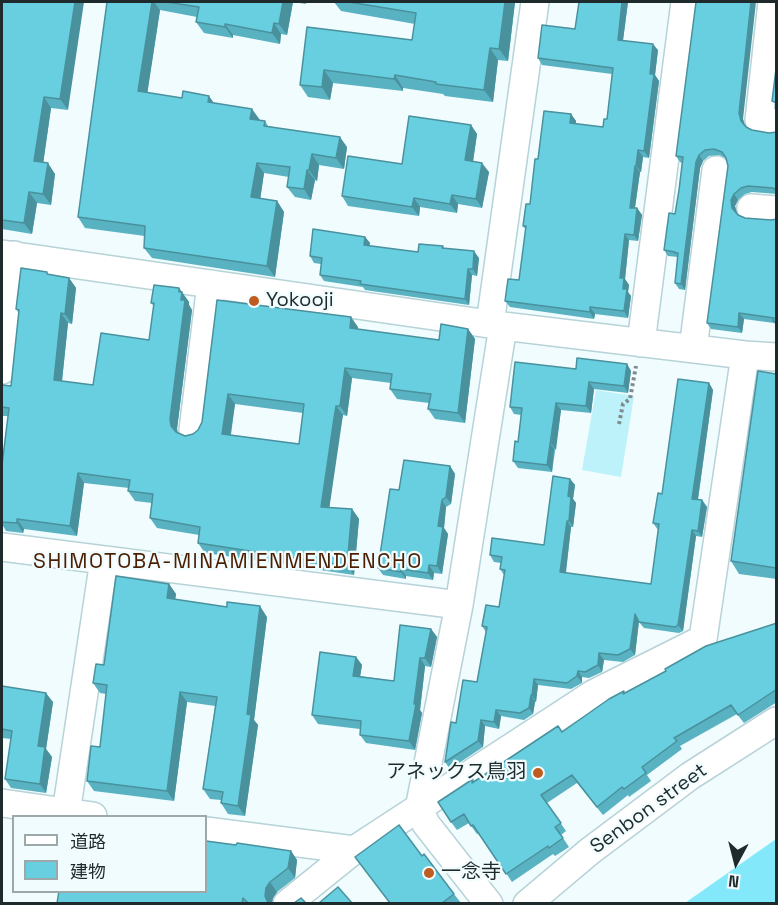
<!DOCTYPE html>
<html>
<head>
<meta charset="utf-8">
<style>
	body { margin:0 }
	#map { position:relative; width:778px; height:905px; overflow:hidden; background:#f0fcfe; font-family:"Space Grotesk","Noto Sans JP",sans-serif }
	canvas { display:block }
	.frame { position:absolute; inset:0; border:3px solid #1f2a2c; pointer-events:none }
	.legend { position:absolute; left:12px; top:815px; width:195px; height:78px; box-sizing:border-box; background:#f0fcfe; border:2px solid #9ca8aa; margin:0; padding:8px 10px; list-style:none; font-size:18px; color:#1f2a2c }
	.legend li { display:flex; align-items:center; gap:12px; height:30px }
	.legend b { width:30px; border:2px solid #9ca8aa }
	.north { position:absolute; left:706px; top:833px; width:60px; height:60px; -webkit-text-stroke:4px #f0fcfe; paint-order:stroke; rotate:187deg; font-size:16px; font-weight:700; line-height:24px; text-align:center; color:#1f2a2c }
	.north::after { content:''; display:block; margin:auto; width:21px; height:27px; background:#1f2a2c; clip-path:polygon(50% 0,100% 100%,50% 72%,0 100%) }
</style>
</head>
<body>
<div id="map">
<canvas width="778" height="905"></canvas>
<div class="frame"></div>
<ul class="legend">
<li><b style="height:8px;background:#fff"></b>道路</li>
<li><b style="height:16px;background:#68cfe0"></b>建物</li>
</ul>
<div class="north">N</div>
</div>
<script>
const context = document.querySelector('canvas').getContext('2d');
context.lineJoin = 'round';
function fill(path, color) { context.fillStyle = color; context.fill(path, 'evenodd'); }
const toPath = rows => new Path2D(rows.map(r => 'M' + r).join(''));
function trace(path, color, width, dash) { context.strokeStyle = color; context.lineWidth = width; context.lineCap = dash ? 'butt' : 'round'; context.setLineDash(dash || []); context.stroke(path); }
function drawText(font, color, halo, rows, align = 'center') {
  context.font = font + ' "Space Grotesk","Noto Sans JP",sans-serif'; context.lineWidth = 4.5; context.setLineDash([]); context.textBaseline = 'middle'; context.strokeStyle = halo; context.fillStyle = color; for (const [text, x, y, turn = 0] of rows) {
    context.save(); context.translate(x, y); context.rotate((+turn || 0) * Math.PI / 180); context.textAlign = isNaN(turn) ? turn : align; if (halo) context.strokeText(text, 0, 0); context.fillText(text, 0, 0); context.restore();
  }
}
fill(toPath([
	[596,390,634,396,621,477,582,470]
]), '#bef2fb');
fill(toPath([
	[776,839,776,903,685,903]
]), '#83e9fa');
const minor = toPath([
	[772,2,759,120,776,123],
	[751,208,776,210],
	[2,254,503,326,745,355,776,357],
	[490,324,535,2],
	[641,343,685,2],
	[693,349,716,170],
	[2,370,14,255],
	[193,430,211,284],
	[2,547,459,605],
	[2,803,93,816],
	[66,813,104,560],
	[206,831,354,850],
	[287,904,354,850,593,694,703,639,745,355],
	[489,904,426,824,419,809,459,605,503,326],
	[527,904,590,851,690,776,776,721]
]);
trace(minor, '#b7d3d8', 30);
trace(toPath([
	[619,424,623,404,630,399,636,366]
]), '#808b8d', 4, [3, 3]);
trace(minor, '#fff', 27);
fill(toPath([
	[2,2,68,110,51,108,43,163,55,174,51,205,37,203,32,234,2,229],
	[107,2,306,2,306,4,293,2,287,35,281,34,280,44,233,35,233,38,204,33,196,22,197,17,160,10,147,93,214,103,260,120,265,121,268,126,347,147,344,169,319,165,317,181,315,180,311,200,295,197,287,187,289,177,264,173,260,199,277,201,284,212,275,277,152,258,144,248,145,236,85,228,78,217],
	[334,2,515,2,508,61,498,60,493,102,445,96,443,94,403,88,403,91,333,83,330,100,308,97,300,85,307,27,412,40,415,24,341,11],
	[628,2,623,41,658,50,655,75,659,81,649,158,643,157,641,172,640,172,635,208,637,208,642,215,638,241,629,240,625,279,629,285,628,292,631,296,628,318,595,314,594,319,510,307,505,301,519,280,526,230,523,226,530,204,538,159,571,114,576,121,575,124,603,127,607,119,612,74,542,65,538,58,575,29],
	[743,119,746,127,752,130,769,133,777,132,777,194,752,192,745,194,738,200,735,206,738,215,745,218,771,220,777,219,777,326,774,323,744,319,742,333,711,329,707,323,728,166,726,158,719,155,709,156,703,161,700,168,685,290,679,289,675,283,678,257,668,256,664,250,675,214,679,190,682,163,680,162,676,156],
	[471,125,477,134,473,161,489,172,482,208,458,204,457,213,420,207,419,216,348,206,342,196],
	[365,237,370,243,369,246,418,252,443,246,444,248,479,258,477,276,472,275,469,305,365,290,363,287,324,281,320,275,321,264,314,263,310,256],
	[50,275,69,278,76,288,72,324,68,323,62,381,93,385,149,340,154,306,151,303,179,288,189,302,189,305,192,310,177,429,178,433,185,436,193,434,198,430,202,422,217,300,358,327,357,329,439,340,468,329,475,339,465,423,435,419,428,409,429,403,397,399,390,389,391,383,352,378,347,416,343,415,340,428,329,508,352,509,359,519,354,575,205,553,198,543,199,535,157,528,150,518,152,503,135,501,128,491,129,488,84,483,77,536,24,529,23,533,6,531,2,524,2,465,8,416,2,416,2,385,11,386,19,313,16,309],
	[235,404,303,413,299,444,231,435],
	[627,364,631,371,628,393,594,389,591,413,561,410,552,472,518,468,513,461,518,442,521,415,514,414,510,407,576,369],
	[777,370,777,579,739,574,731,561],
	[709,383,713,390,698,500,702,500,707,507,702,537,696,536,683,631,679,633,644,628,639,622,635,655,623,662,604,660,602,672,589,678,582,677,582,683,571,689,538,685,536,702,535,702,533,714,524,720,501,716,499,729,485,726,483,747,450,769,445,762,456,723,477,682,486,632,482,626,499,607,504,575,500,569,501,563,494,562,490,555,544,545,570,479,575,485,573,499,576,503,573,527,571,527,566,573,651,584,658,530,653,523,662,494],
	[450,466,455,474,451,504,446,507,444,528,448,534,442,574,434,573,433,580,406,576,406,579,383,575,378,568,399,490],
	[169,584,176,594,175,599,267,617,254,720,258,725,245,816,228,814,221,803,221,800,210,799,203,789,215,706,187,702,174,801,94,791,87,781,100,747,106,694,100,693,93,683,104,665],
	[777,623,777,702,744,723,737,714,680,746,682,749,647,775,651,781,629,797,628,795,603,815,577,783,547,803,566,831,561,835,569,847,555,856,553,854,512,882,479,833,477,834,469,823,457,830,451,822,474,781,562,732,625,693],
	[431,629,437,637,431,667,425,666,420,710,422,713,415,750,366,743,360,735,360,729,318,724,312,715,356,657,362,665,360,676,394,681],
	[2,686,53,702,46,749,52,757,46,793,11,788,5,779,11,739,2,738],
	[291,851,297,860,295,878,277,892,273,898,272,903,57,903,206,891],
	[422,856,454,894,461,903,390,903]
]), '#59b2c1');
fill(toPath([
	[75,2,84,2,68,110,60,99],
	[152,2,154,2,160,10,146,102,138,91],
	[283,2,293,2,287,35,279,24],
	[505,2,515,2,508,61,499,49],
	[622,2,628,2,622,47,618,40],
	[751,2,756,2,743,119,745,127,741,121,739,113],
	[274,23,281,34,280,44,272,33],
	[225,24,233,35,233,38,225,27],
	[653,44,658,50,655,75,659,81,649,158,644,151],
	[490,48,498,60,493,102,484,90],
	[324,70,333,83,330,100,322,87],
	[395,75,403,88,403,91,394,79],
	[209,96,216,106,208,102],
	[44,97,51,108,42,172,34,161],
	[252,109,260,120,250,119],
	[571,114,576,121,575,129,570,123],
	[471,125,477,134,472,169,465,160],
	[340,137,347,147,344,169,336,158],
	[638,150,643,157,641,172,636,166],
	[312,154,319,165,317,181,309,170],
	[699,155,703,161,700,168,685,290,681,284,696,162],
	[48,163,55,174,51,205,43,194],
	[257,163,264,173,259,208,251,197],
	[482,163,489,172,482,208,476,199],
	[635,166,640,172,634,214,630,208],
	[307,170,315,180,311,200,304,189],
	[29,192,37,203,32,234,24,223],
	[734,194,738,200,735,206,737,214,732,208,731,200],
	[452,195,458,204,457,213,450,204],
	[414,198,420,207,419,216,412,207],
	[277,201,284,212,275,277,267,266],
	[637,208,642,215,638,241,634,235],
	[625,234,629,240,625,279,629,285,628,292,631,296,628,318,624,311,623,289,620,278],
	[365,237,370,243,368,252,364,245],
	[474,251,479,258,477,276,473,269],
	[468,269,472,275,469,305,465,299],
	[69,278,76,288,72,324,65,314],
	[179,288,189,302,189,305,192,310,177,429,178,436,171,426,170,419],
	[590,307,595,314,594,319,590,312],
	[61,313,68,323,61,390,54,380],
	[739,313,744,319,742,333,738,327],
	[351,317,358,327,356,338,350,328],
	[468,329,475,339,465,423,458,413],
	[627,364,631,371,628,393,624,386],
	[345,368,352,378,347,416,340,406],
	[589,382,594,389,591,413,586,406],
	[709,383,713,390,697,505,692,499],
	[228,394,235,404,229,444,222,434],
	[556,403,561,410,556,450,551,443],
	[336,406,343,415,328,517,321,507],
	[550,443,554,449,552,472,547,465],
	[450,466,455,474,451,504,446,497],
	[78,473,84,483,77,536,70,526],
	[570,479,575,485,573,499,576,503,573,527,569,521,568,496],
	[442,500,446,507,444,528,448,534,442,574,437,566,438,526],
	[702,500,707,507,702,537,698,531],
	[352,509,359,519,354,575,347,566],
	[17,519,24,529,23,533,17,523],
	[567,521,571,527,565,578,560,572],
	[692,530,696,536,683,631,678,625],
	[429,565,434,573,433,580,428,573],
	[401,569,406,576,406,579,401,572],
	[169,584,176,594,174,608,167,598],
	[260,606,267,617,254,720,258,725,245,816,238,806,247,714],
	[635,614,639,620,635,655,630,649],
	[431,629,437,637,431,667,425,658],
	[599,653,604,660,602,672,598,665],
	[356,657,362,665,359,684,353,676],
	[420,658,425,666,420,710,422,713,415,750,409,741],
	[578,671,582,677,582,683,577,676],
	[534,679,538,685,536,702,532,695],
	[180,692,187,702,174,801,167,791],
	[46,693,53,702,46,749,52,757,46,793,40,784,38,746],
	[531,695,535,702,533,714,529,708],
	[496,710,501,716,499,729,494,722],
	[481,720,485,726,483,747,478,741],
	[291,851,297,860,295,878,288,868],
	[270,882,277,892,273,898,272,903,268,903,265,896,266,888]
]), '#49919d');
const building = toPath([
	[2,2,75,2,60,99,44,97,34,161,48,163,43,194,29,192,24,223,2,220,2,2],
	[107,2,152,2,138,91,182,98,183,91,209,96,208,102,252,109,250,119,265,121,264,126,340,137,336,158,312,154,309,170,307,170,304,189,287,187,290,167,257,163,251,197,277,201,267,266,144,248,145,226,78,217,107,2],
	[166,2,283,2,279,24,274,23,272,33,225,24,225,27,196,22,199,7,166,2],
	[349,2,505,2,499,49,490,48,484,90,436,84,436,82,395,75,394,79,324,70,322,87,300,85,307,27,412,40,416,13,349,2],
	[579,2,622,2,618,40,653,44,650,74,654,74,644,151,638,150,636,166,635,166,630,208,637,208,634,235,625,234,620,278,624,278,623,289,627,289,624,311,590,307,590,312,505,301,508,279,519,280,526,226,523,226,526,204,530,204,535,159,538,159,544,111,571,114,570,123,603,127,604,119,607,119,613,68,538,58,542,25,575,29,579,2],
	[696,2,751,2,739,113,741,121,746,127,752,130,769,133,777,132,777,190,773,188,748,186,741,188,734,194,731,200,732,208,738,215,745,218,771,220,777,219,777,322,773,321,774,318,739,313,738,327,707,323,728,166,726,158,722,152,714,149,705,150,699,155,696,162,681,284,675,283,678,253,675,253,675,252,664,250,669,213,675,214,679,190,683,157,676,156,696,2],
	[777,61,777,103,772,101,777,61],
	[409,116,471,125,465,160,482,163,476,199,452,195,450,204,414,198,412,207,342,196,348,156,402,164,409,116],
	[313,229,365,237,364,245,379,247,418,252,419,244,443,246,442,248,474,251,473,269,468,269,465,299,360,284,361,281,320,275,322,258,310,256,313,229],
	[21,268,47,272,47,274,69,278,65,314,61,313,54,380,93,385,101,333,149,340,154,303,151,303,154,285,179,288,179,292,182,292,181,300,185,300,170,419,171,426,176,432,185,436,193,434,198,430,202,422,217,300,351,317,350,328,439,340,441,324,468,329,458,413,428,409,431,394,390,389,392,374,345,368,340,406,336,406,334,418,321,507,352,509,347,566,198,543,200,527,150,518,153,494,128,491,130,480,78,473,70,526,17,519,17,523,2,522,2,465,9,408,2,407,2,385,11,386,19,310,16,309,21,268],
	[228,394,304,404,299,444,222,434,228,394],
	[577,358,627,364,624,386,589,382,586,406,556,403,547,465,513,461,515,441,518,442,522,408,510,407,515,362,576,369,577,358],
	[777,370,777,567,776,568,731,561,758,371,776,374,777,370],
	[678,379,709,383,692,499,702,500,698,531,692,530,678,625,675,627,639,622,635,614,630,649,618,655,599,653,598,665,585,672,578,671,577,676,567,683,534,679,532,695,531,695,529,708,520,713,496,710,494,722,481,720,478,741,445,762,451,722,456,723,463,680,477,682,487,627,482,626,486,605,499,607,505,570,500,569,502,557,490,555,492,538,544,545,553,476,570,479,568,496,571,497,569,521,567,521,560,572,651,584,659,524,653,523,658,493,662,494,678,379],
	[404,460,450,466,446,497,442,500,438,526,443,527,437,566,429,565,428,573,401,569,401,572,378,568,390,489,399,490,404,460],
	[116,576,169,584,167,598,227,607,227,602,260,606,247,714,251,715,238,806,221,803,223,792,203,789,217,697,180,692,167,791,87,781,91,746,100,747,107,685,93,683,96,664,104,665,116,576],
	[777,623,777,689,738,715,731,705,674,738,677,741,642,767,646,773,624,789,622,787,597,807,572,775,541,795,561,823,555,827,563,838,549,848,548,846,506,874,473,825,471,826,464,814,451,822,438,802,473,779,472,783,558,726,562,732,609,699,624,691,623,694,666,671,665,669,706,646,777,623],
	[400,625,431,629,425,658,420,658,414,704,416,704,409,741,360,735,361,721,312,715,320,652,356,657,353,676,394,681,400,625],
	[2,686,46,693,38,746,45,747,40,784,5,779,12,731,2,729,2,686],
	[399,825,422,856,424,854,454,894,442,903,390,903,355,857,399,825],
	[206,841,236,845,237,843,291,851,288,868,270,882,266,888,265,896,268,903,248,903,243,898,242,903,57,903,59,891,206,891,206,841],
	[338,887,352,903,319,903,338,887],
	[301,898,306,903,294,903,301,898]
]);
fill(building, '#68cfe0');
trace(building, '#49919d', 1.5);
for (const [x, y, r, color] of [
	[254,301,6,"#bf5d21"],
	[538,773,6,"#bf5d21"],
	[429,873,6,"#bf5d21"]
]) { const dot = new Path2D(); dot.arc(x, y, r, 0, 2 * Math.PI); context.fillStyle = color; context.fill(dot); trace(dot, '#f0fcfe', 2); }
drawText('20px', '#1f2a2c', '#f0fcfe', [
	["Yokooji",266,301],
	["アネックス鳥羽",526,773,"right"],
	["一念寺",441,873]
], 'left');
drawText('20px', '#1f2a2c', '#f0fcfe', [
	["Senbon street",649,809,-36]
]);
context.letterSpacing = '1.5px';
drawText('21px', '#4c1e01', '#f0fcfe', [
	["SHIMOTOBA-MINAMIENMENDENCHO",228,562]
]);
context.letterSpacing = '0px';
</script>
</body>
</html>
